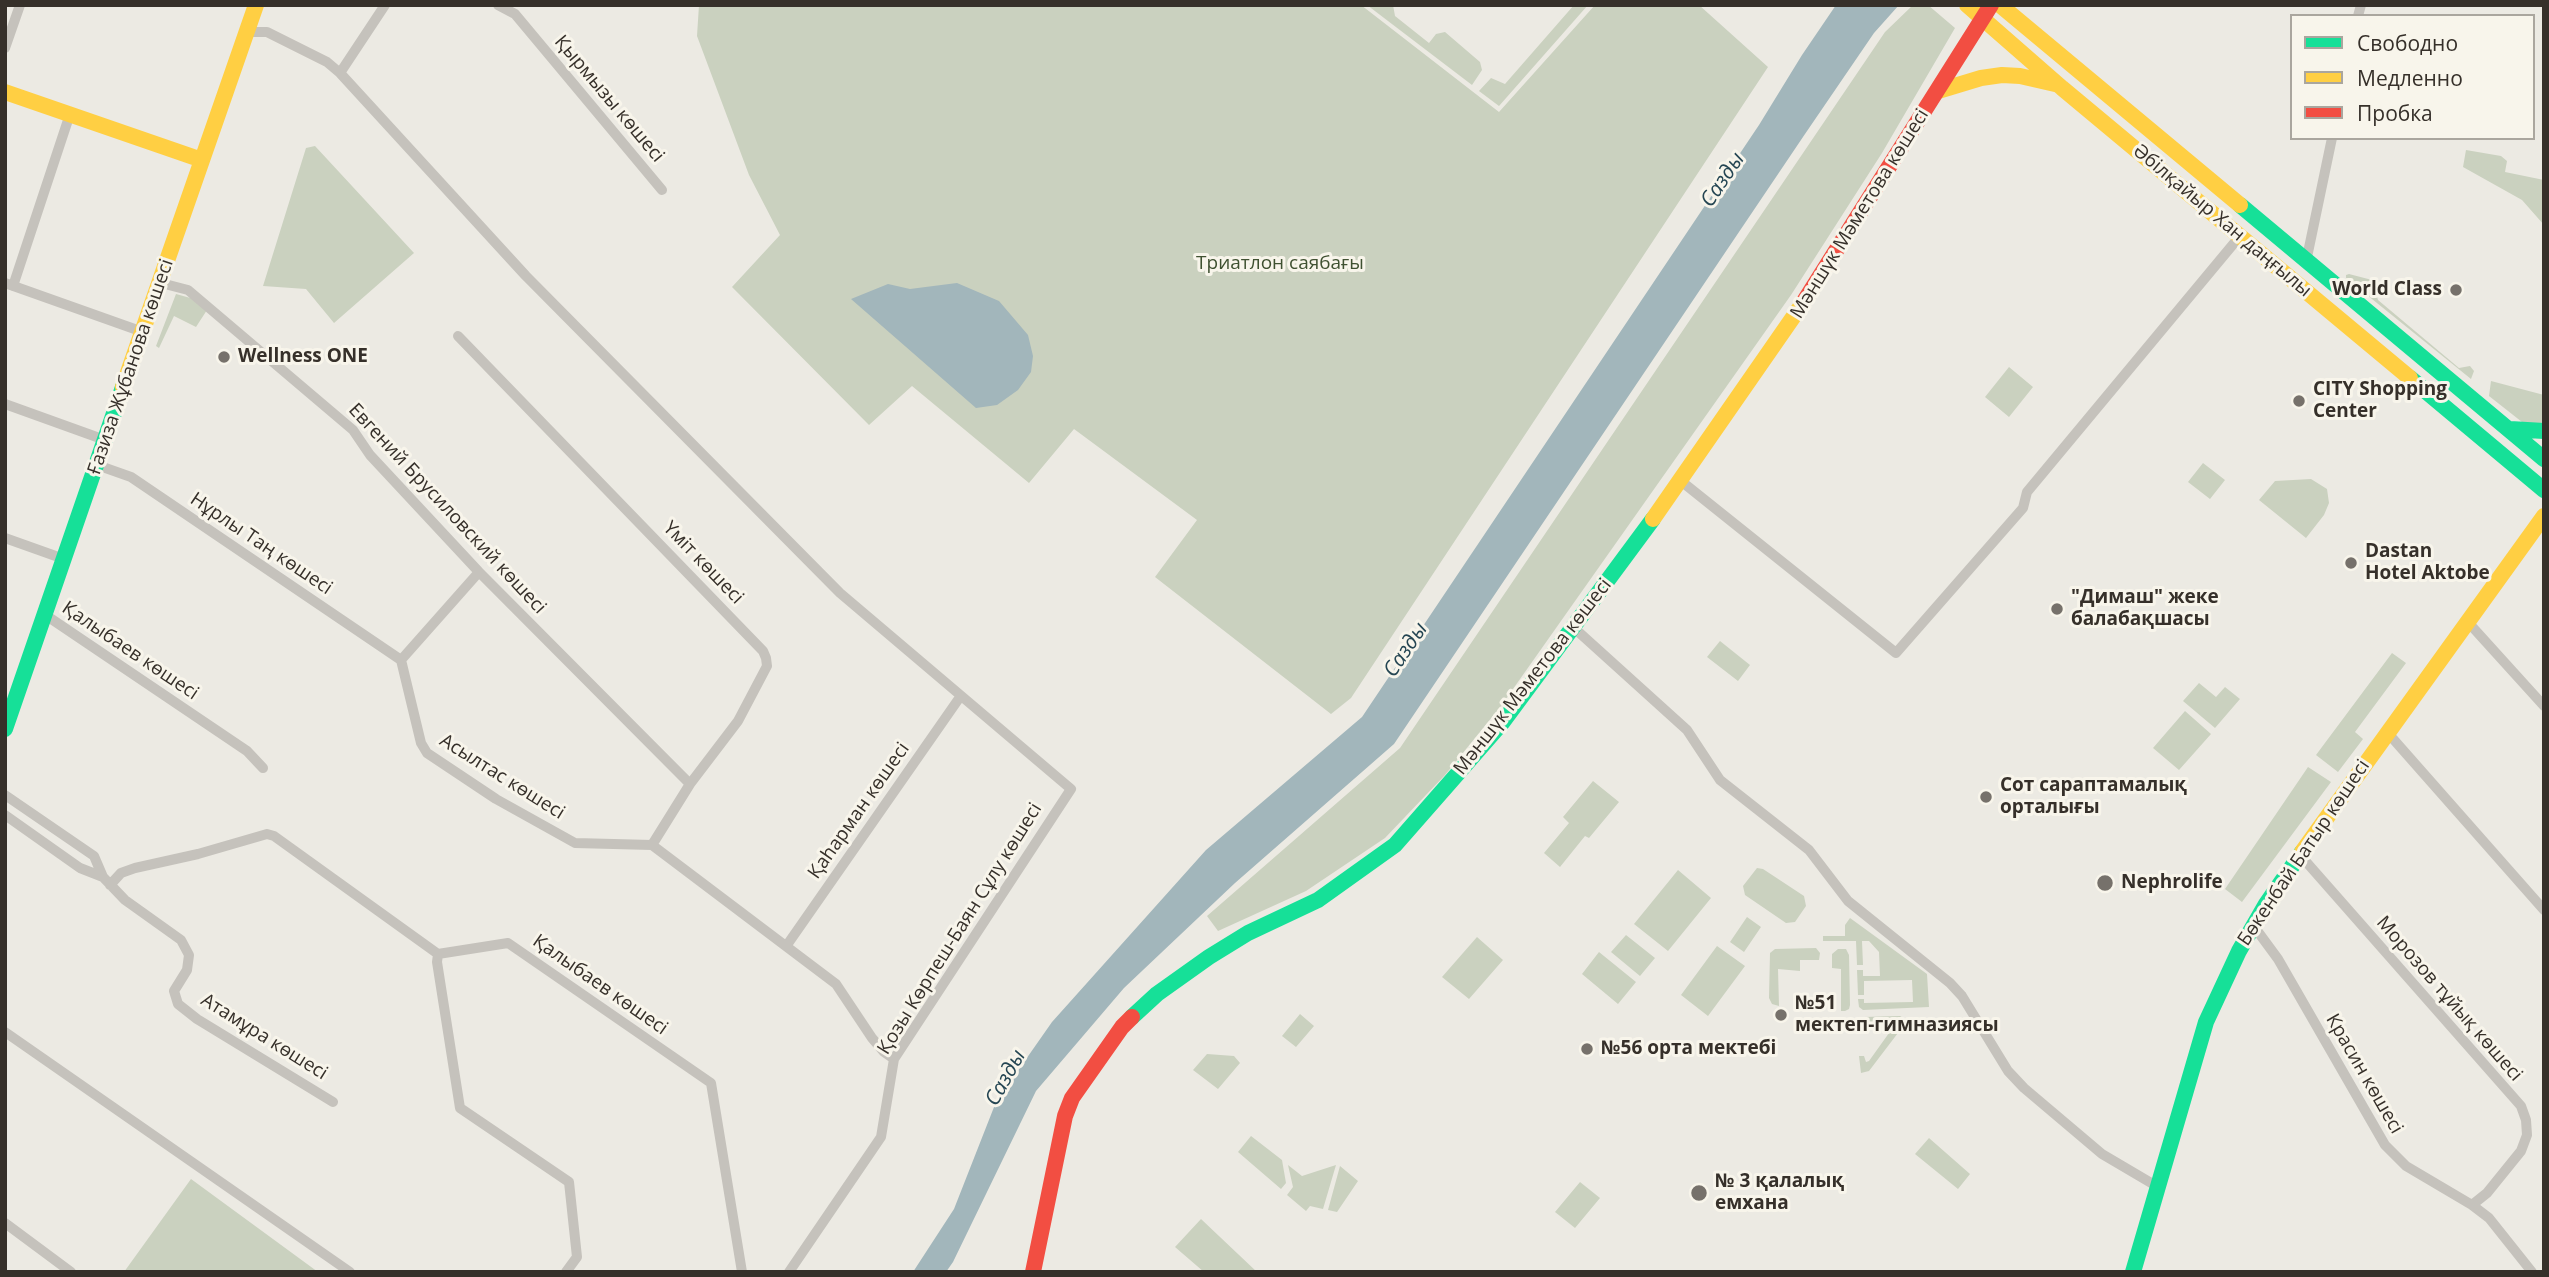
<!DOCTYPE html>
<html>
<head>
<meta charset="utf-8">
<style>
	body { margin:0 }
	#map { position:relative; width:2549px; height:1277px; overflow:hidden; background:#eceae3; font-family:"Open Sans",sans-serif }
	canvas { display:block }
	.frame { position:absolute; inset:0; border:7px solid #36302a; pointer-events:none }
	.legend { position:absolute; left:2290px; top:14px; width:245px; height:126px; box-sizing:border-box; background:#f8f5eb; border:2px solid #aaa69e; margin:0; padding:9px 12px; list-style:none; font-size:21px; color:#36302a }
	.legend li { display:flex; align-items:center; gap:14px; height:35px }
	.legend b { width:35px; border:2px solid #aaa69e }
</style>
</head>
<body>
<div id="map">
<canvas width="2549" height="1277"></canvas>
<div class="frame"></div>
<ul class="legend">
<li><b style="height:9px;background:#16e098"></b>Свободно</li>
<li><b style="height:9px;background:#ffcf43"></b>Медленно</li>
<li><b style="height:9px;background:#f24e42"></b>Пробка</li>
</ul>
</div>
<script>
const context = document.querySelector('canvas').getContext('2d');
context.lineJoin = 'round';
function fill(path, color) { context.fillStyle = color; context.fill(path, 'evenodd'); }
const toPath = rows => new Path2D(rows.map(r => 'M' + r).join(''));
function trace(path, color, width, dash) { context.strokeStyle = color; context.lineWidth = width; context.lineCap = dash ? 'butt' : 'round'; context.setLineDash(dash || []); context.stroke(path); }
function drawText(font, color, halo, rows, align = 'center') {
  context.font = font + ' "Open Sans",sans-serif'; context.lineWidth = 6; context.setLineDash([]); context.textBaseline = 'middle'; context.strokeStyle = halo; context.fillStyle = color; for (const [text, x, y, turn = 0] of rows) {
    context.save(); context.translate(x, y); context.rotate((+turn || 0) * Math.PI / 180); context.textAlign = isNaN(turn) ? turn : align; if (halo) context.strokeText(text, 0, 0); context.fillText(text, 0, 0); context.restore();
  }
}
fill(toPath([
	[699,5,1361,5,1499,112,1595,5,1699,5,1768,67,1351,698,1331,714,1155,577,1197,520,1074,429,1029,483,912,386,869,425,732,287,780,235,749,175,697,36],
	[1367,5,1393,5,1395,16,1429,43,1436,34,1445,32,1480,62,1482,70,1472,85],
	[1574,5,1588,5,1499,106,1479,91,1491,78,1505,84],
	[1913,5,1928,5,1955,28,1882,153,1791,295,1501,706,1445,775,1385,838,1306,891,1218,931,1207,916,1400,748,1885,32],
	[315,146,414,253,334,323,306,289,263,286,306,148],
	[2466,150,2501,156,2507,161,2505,172,2544,180,2544,225,2522,200,2463,167],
	[2349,274,2372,280,2378,300,2459,368,2470,366,2474,371,2471,379,2346,278,2346,275],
	[176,294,194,299,207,310,196,327,174,316,159,348,156,346],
	[2009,367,2033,387,2009,417,1985,397],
	[2491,381,2544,395,2544,426,2522,422,2489,396],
	[2203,463,2225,480,2210,499,2188,482],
	[2311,479,2327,489,2329,503,2324,515,2306,538,2259,500,2275,481],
	[1720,641,1750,665,1738,681,1707,657],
	[2392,653,2406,663,2355,732,2363,739,2338,772,2316,755],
	[2199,683,2216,697,2225,687,2240,699,2215,728,2183,701],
	[2185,711,2211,734,2179,770,2153,748],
	[2308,767,2331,782,2242,902,2225,889],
	[1593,781,1619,802,1589,838,1585,836,1560,867,1544,853,1569,823,1563,817],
	[1757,868,1763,869,1804,896,1806,906,1795,922,1786,923,1745,895,1743,886],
	[1678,870,1711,898,1668,951,1634,924],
	[1747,917,1761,927,1744,952,1730,942],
	[1850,918,1927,974,1929,1007,1863,1010,1859,1007,1858,999,1864,999,1864,1003,1913,1002,1912,980,1864,981,1864,995,1858,995,1857,970,1863,970,1863,976,1880,976,1879,952,1869,941,1862,941,1863,965,1857,965,1856,941,1823,941,1823,936,1845,936,1845,925],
	[1626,935,1655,958,1640,976,1611,952],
	[1477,937,1503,960,1469,999,1442,977],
	[1717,946,1745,966,1708,1016,1681,995],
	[1816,948,1820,953,1819,960,1800,960,1800,971,1778,969,1779,1006,1772,1004,1769,998,1770,953,1775,949],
	[1838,949,1846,949,1849,955,1850,1005,1849,1009,1845,1011,1841,1011,1841,969,1832,968,1832,954],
	[1599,952,1636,982,1618,1004,1582,974],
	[1300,1014,1314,1026,1296,1047,1282,1036],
	[1900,1016,1905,1019,1904,1025,1869,1071,1861,1073,1859,1056,1864,1056,1866,1062,1869,1061,1894,1026,1891,1022,1864,1023,1864,1030,1858,1030,1859,1020,1864,1017],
	[1207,1054,1234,1056,1240,1063,1218,1089,1193,1070],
	[1251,1136,1282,1160,1286,1183,1281,1189,1238,1152],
	[1929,1138,1970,1174,1958,1189,1915,1154],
	[1288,1165,1302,1176,1336,1165,1323,1209,1310,1206,1306,1211,1287,1195,1293,1187],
	[1340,1166,1358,1181,1337,1212,1328,1210],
	[191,1179,318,1272,124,1272],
	[1580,1182,1600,1198,1575,1228,1555,1212],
	[1201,1219,1257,1272,1204,1272,1175,1247]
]), '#cad1bf');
fill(toPath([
	[1836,5,1899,5,1874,33,1805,134,1394,744,1235,883,1124,988,1036,1091,953,1262,946,1272,913,1272,954,1209,996,1102,1052,1022,1206,850,1362,717,1759,125,1802,55],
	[957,283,999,301,1028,335,1033,356,1031,372,1018,390,997,405,976,408,851,299,888,284,910,289]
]), '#a2b6bb');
trace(toPath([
	[498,5,515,14,662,190],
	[2358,16,2361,5],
	[247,32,267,32,327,62,340,73,526,276,840,593,1071,789,894,1059,881,1137,789,1272],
	[5,48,20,5],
	[340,73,385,5],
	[2306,262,2332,138],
	[5,283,143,332],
	[161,283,188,290,353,430,370,455,479,572,690,784],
	[13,286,70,114],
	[458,336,763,651,766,658,767,666,738,721,690,784,652,845],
	[5,404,105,440],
	[97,465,131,477,401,660],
	[1681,481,1896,653,2023,508,2027,492,2240,236],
	[5,538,64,559],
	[44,614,247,751,263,768],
	[2467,621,2544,706],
	[1573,627,1687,730,1720,780,1809,850,1848,901,1950,983,1962,996,2008,1071,2024,1088,2102,1154,2158,1187],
	[401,660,421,743,427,753,496,799,575,843,652,845,836,984,872,1038,884,1052,894,1059],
	[401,660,479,572],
	[2387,732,2544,910],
	[5,795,94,856,103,877,125,900,181,940,189,955,187,970,174,991,178,1004,197,1019,333,1102],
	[5,815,80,868,103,877],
	[2301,856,2521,1106,2526,1120,2527,1135,2521,1151,2487,1193,2472,1205],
	[110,885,121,873,135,868,198,854,267,834,274,836,438,954,508,943,711,1083,742,1272],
	[2253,925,2278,959,2385,1145,2406,1166,2472,1205,2489,1218,2532,1272],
	[787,945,960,697],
	[438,954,437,962,460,1108,569,1182,577,1257,566,1272],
	[5,1032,350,1272],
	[5,1223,71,1272]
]), '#c5c2bc', 10);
trace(toPath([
	[2240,205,2544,459],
	[2410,378,2544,490],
	[2510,429,2544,431],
	[5,729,123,387],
	[1132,1017,1157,994,1209,957,1248,933,1318,900,1395,845,1502,723,1653,519],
	[2133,1272,2206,1022,2239,951,2266,904,2302,852]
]), '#16e098', 16);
trace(toPath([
	[1967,5,2062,88,2410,378],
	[2000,5,2240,205],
	[1938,91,1981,78,2002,75,2020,76,2055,84],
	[5,92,202,160],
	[123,387,256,5],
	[1653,519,1803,303],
	[2302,852,2544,516]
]), '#ffcf43', 16);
trace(toPath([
	[1803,303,1991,5],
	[1033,1272,1065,1116,1072,1098,1122,1027,1132,1017]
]), '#f24e42', 16);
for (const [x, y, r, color] of [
	[2456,290,7,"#76716b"],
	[224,357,7,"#76716b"],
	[2299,401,7,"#76716b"],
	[2351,563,7,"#76716b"],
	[2057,609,7,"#76716b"],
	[1986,797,7,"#76716b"],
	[2105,883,9,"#76716b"],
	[1781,1015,7,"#76716b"],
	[1587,1049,7,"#76716b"],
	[1699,1193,9,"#76716b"]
]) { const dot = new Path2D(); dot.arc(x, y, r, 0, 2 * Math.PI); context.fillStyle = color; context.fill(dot); trace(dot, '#f8f5eb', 2.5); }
drawText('19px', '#36302a', '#f8f5eb', [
	["Қырмызы көшесі",609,99,50],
	["Мәншүк Мәметова көшесі",1860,214,-58],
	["Әбілқайыр Хан даңғылы",2222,221,40],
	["Ғазиза Жұбанова көшесі",131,367,-71],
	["Евгений Брусиловский көшесі",447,509,47],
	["Нұрлы Таң көшесі",261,544,34],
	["Үміт көшесі",703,563,46],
	["Қалыбаев көшесі",130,651,34],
	["Мәншүк Мәметова көшесі",1533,677,-52],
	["Асылтас көшесі",502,777,32],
	["Қаһарман көшесі",859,811,-55],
	["Бөкенбай Батыр көшесі",2304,853,-56],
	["Қозы Көрпеш-Баян Сұлу көшесі",960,929,-58],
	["Қалыбаев көшесі",600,985,35],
	["Морозов тұйық көшесі",2449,999,49],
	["Атамұра көшесі",264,1037,32],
	["Красин көшесі",2364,1074,60]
]);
drawText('19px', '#3f5131', '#f8f5eb', [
	["Триатлон саябағы",1280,264]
]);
drawText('bold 19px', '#36302a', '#f8f5eb', [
	["World Class",2442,290,"right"],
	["Wellness ONE",238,357],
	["CITY Shopping",2313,390],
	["Center",2313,412],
	["Dastan",2365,552],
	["Hotel Aktobe",2365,574],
	["\"Димаш\" жеке",2071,598],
	["балабақшасы",2071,620],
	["Сот сараптамалық",2000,786],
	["орталығы",2000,808],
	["Nephrolife",2121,883],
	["№51",1795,1004],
	["мектеп-гимназиясы",1795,1026],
	["№56 орта мектебі",1601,1049],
	["№ 3 қалалық",1715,1182],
	["емхана",1715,1204]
], 'left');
drawText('italic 21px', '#254653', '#f8f5eb', [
	["Сазды",1723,180,-56],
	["Сазды",1406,650,-56],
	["Сазды",1006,1078,-61]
]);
</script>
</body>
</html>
